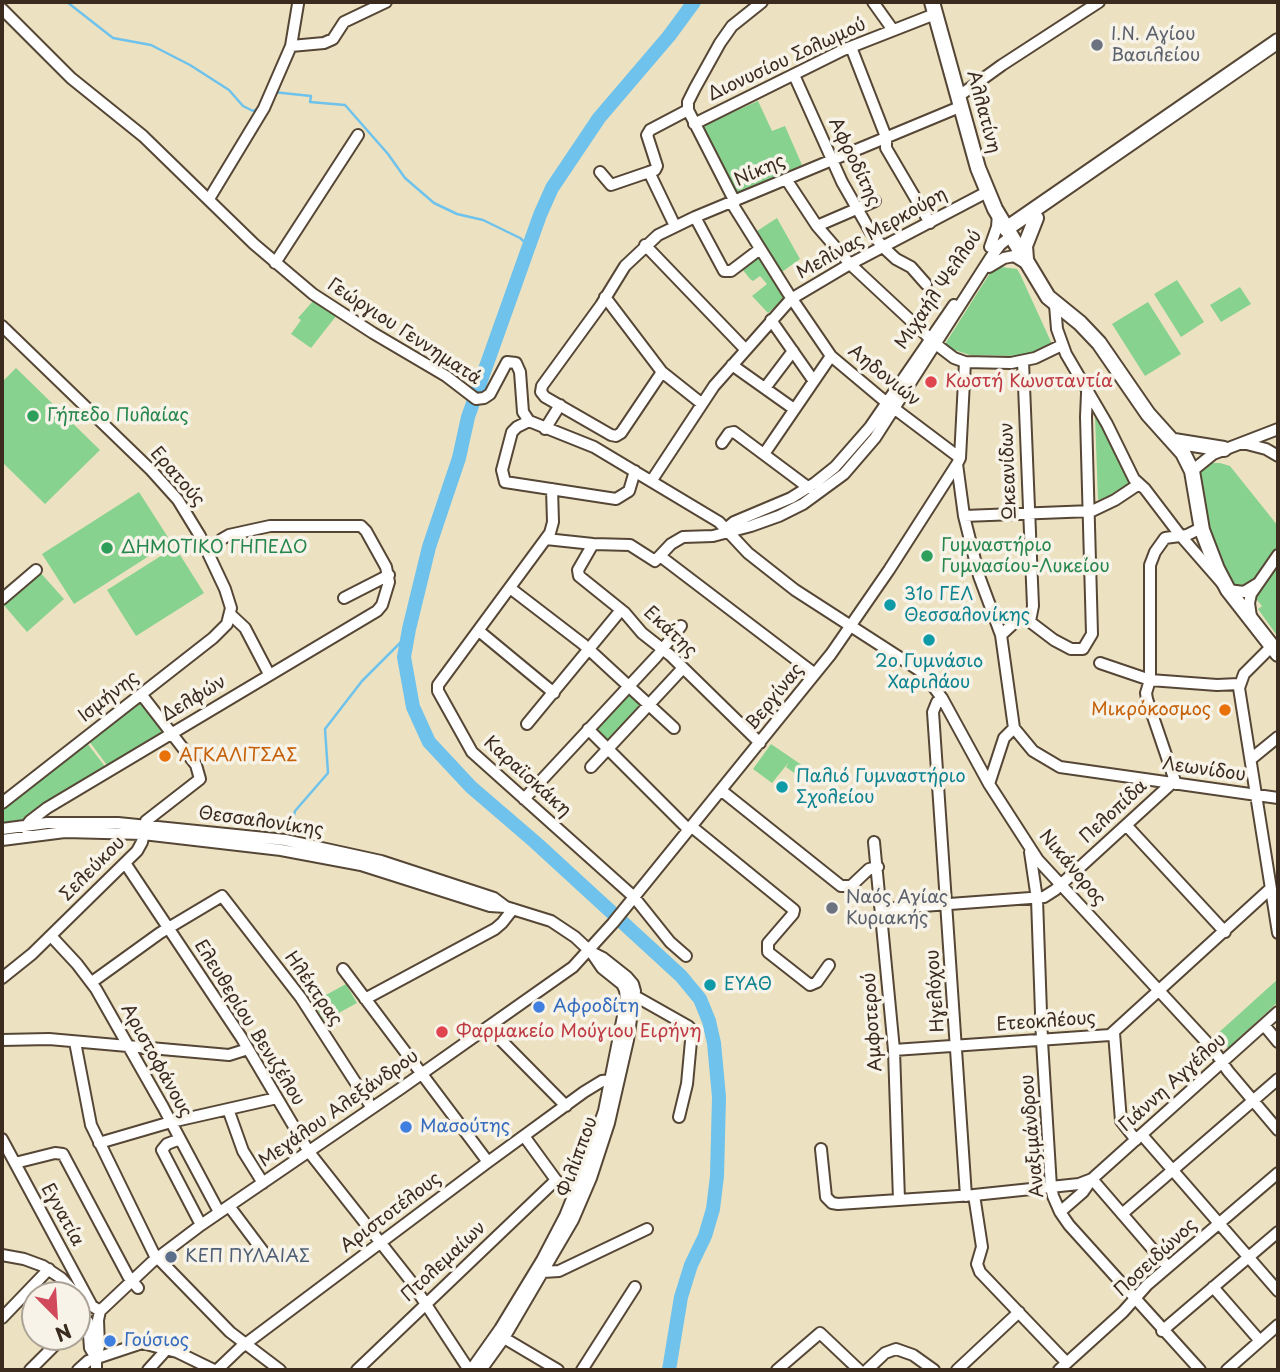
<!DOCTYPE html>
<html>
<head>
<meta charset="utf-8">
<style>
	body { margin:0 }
	#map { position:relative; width:1280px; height:1372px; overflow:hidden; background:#ece2c1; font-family:"Playpen Sans",sans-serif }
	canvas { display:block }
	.frame { position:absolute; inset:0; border:4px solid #3b2a1e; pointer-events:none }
	.north { position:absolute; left:21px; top:1281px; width:70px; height:70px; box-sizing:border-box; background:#f7f3e8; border:2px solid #aca397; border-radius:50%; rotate:156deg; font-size:19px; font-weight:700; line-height:28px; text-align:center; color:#3b2a1e }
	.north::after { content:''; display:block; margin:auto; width:24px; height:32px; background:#d1495b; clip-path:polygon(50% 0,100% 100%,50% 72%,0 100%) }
</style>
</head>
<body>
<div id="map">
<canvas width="1280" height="1372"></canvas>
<div class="frame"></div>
<div class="north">N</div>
</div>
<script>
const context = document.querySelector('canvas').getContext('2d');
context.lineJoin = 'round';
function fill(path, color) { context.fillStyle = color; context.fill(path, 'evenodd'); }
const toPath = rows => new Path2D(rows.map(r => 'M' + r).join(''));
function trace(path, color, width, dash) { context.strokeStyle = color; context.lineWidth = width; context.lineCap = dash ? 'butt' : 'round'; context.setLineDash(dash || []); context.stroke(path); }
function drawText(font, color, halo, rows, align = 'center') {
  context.font = font + ' "Playpen Sans",sans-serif'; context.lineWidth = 7; context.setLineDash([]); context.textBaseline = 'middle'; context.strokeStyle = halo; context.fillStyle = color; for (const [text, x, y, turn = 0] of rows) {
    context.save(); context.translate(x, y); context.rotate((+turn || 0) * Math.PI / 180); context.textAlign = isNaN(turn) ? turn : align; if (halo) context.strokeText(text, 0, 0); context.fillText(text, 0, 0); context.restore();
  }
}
fill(toPath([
	[758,101,772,131,785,126,802,165,737,193,702,126],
	[777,218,800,259,779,274,754,233],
	[757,258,761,259,784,299,768,313,752,296,767,284,760,276,753,281,750,279,742,269],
	[1001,267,1017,269,1020,274,1052,344,1036,352,1015,356,970,355,948,348,945,344,990,273],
	[1177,280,1204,322,1181,337,1154,294],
	[1240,287,1251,304,1221,322,1210,305],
	[313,301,337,315,311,348,291,334,301,320,298,318],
	[1148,302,1181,354,1145,376,1112,324],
	[16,368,100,450,45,504,2,462,2,382],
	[1099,415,1131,482,1107,497,1098,500,1095,416],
	[1209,463,1220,463,1230,466,1278,526,1278,548,1252,583,1245,587,1236,586,1232,583,1218,555,1208,529,1199,476,1201,470],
	[139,492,171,542,74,604,42,554],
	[175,547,204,593,136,636,107,590],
	[1278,562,1278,637,1258,609,1262,606,1257,600,1257,594],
	[38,570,64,599,27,632,2,603],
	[630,689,647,704,610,743,594,728],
	[140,702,165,735,109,768,89,741],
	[87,743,107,769,19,822,2,826,2,809],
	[771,744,812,772,805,781,786,767,789,762,772,783,753,769],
	[1278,979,1278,1002,1228,1048,1216,1035],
	[346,984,357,1003,324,1021,313,1002]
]), '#88d28f');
trace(toPath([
	[67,2,113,38,151,45,190,65,229,90,243,106,253,111,260,108],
	[273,92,311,96,310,102,345,105,388,154,405,178,434,203,457,214,483,220,520,238,529,246],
	[292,823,295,811,328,773,325,729,362,681,407,636]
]), '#6fc2eb', 2.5);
trace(toPath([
	[669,1370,681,1297,691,1265,705,1236,713,1209,717,1176,719,1097,714,1043,709,1021,700,999,681,976,535,842,471,787,429,742,413,707,404,657,409,629,429,547,459,458,468,417,540,215,552,188,599,118,669,36,694,2]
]), '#6fc2eb', 14);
const minor = toPath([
	[873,2,893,30],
	[2,9,71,78,143,136,254,244,313,294,373,333,446,376,476,399,484,398,490,394,507,362,516,363,520,372,523,412,529,421,594,447,719,522,748,553,795,590,922,672,942,698,989,784,1038,860,1213,1049,1228,1071,1278,1130],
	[291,46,324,43,333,39,344,22,386,2],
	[851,47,886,137,886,148,930,223],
	[794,75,842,182,870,231,883,247,896,259,911,267,926,284],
	[959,96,1002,65,1099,2],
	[688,110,688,102,695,88,720,43,732,26,762,2],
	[694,124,843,50,935,14],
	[600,172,611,185,649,172],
	[786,179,817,226,850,264,937,345,954,358,965,362,1011,363,1035,358,1062,345],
	[209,199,264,108,291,46,298,4],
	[731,202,788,293,831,356,887,403,960,458],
	[695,217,724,271,731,271,760,249],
	[675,226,649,172,655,170,657,166,647,135,650,130,688,110,735,202],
	[817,226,875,201],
	[645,245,745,349],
	[990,247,997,227,998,214],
	[275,263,358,135],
	[989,267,1004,258,1014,256,1027,264],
	[605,297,662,372,701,403],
	[1055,305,1057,329,1066,354,1107,424,1134,479,1145,489,1180,535,1228,590,1244,592,1257,584],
	[771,320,813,380],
	[2,326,151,470,178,500,200,536,225,589,231,608,227,624,213,638,2,803],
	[1023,361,1033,606,1030,621],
	[965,362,960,458,957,464,964,516,979,576,1001,635,1014,728,1033,751,1060,767,1278,798],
	[732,365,794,409],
	[662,372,621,433,616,436,611,435,545,397,541,392,542,386,601,305,625,266,658,235,695,217,962,106],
	[765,388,793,351],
	[529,421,517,427,512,432,502,470,505,482,616,499,629,491,635,471],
	[545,429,560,405],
	[722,443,729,433,734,432,809,488],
	[1243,443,1266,449,1278,456],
	[764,454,831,356],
	[1192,471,1213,454,1278,429],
	[652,480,714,386,791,299,850,264,987,192],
	[552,489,553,522,550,533,438,685,438,691,472,752,634,897,670,942,686,956],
	[964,516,1092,511,1115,500,1139,484],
	[727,532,728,527,734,522,791,498,815,483,835,467,870,427,954,305],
	[546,539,593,544,630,545,655,561,671,544,683,537,713,536,751,526,779,516,803,504,844,474,875,438,991,257,1000,245,1011,236],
	[593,544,578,570,579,576,625,613,642,633,670,655,760,743],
	[660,556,815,674],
	[510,588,583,644,674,728],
	[344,598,389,575],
	[2,599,36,570],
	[230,614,245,628,269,674],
	[1251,617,1249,603,1251,594,1278,555],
	[479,631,554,693],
	[1001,635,1014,623,1025,618,1054,640,1071,649,1083,649,1092,634,1086,417,1087,393],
	[1272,646,1244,674,1239,688,1278,933],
	[1100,663,1150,680,1150,565,1155,552,1165,538,1187,535,1201,528],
	[937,702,933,712,966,1196],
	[527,724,621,610],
	[588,729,689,830],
	[1251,759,1278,737],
	[591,767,683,668],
	[989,784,1004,738,1014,728],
	[1176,784,1147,699,1146,693,1150,680,1217,685,1239,684],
	[722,791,841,886,851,886,869,869,878,867],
	[524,799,657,656,681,626],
	[1126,825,1225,932],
	[692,827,794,910,793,914,768,943,768,952,810,985,817,982,829,965],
	[2,829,47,823,118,823,285,840,381,861,494,898,506,907],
	[28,836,27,825,30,821,47,808,377,611,382,605,389,582,386,567,366,531,361,526,270,526,229,535,222,539,209,555],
	[2,840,65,832,143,834,281,850,361,865,490,906,506,907,551,921,575,937,591,952,602,968,622,984,625,990,626,1001,604,1111,584,1169,565,1216,542,1260,500,1329,471,1370],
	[874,842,894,1050,899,1200],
	[1030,852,1037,899,1042,1041,1051,1187,1053,1196,1060,1212,1069,1225,1200,1370],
	[125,863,241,1037,309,1152,410,1280,469,1370],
	[882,909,1044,897,1055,890,1172,783],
	[51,936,77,964,96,989,163,1107,219,1212],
	[343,969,488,1162],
	[2,978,32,954,137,851,142,842,146,821,200,779,196,765,141,694],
	[92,982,160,933,222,896,301,998,372,1108],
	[635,996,688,1026,692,1030,687,1084,679,1117],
	[365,999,495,929,502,923,513,909],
	[1264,1025,1278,1042],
	[488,1027,566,1106],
	[1114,1033,1121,1121,1136,1140],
	[2,1040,49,1039,229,1055,248,1049],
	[75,1042,91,1125,154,1254,230,1332,280,1370],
	[894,1050,1110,1035,1270,889],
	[228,1109,243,1151,263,1183],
	[1142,1135,1278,1291],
	[524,1136,556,1180,574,1194],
	[2,1139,92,1306,100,1311,98,1320,99,1346,96,1358,96,1370],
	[180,1139,167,1144,162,1150,201,1225],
	[99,1143,171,1122,277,1098],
	[821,1149,826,1197,832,1203,838,1204,974,1195,1079,1184,1092,1179],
	[15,1163,55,1153,63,1154,128,1276,138,1288],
	[1092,1179,1168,1267],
	[974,1195,982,1247,977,1264,980,1272,1067,1363],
	[229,1206,265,1254],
	[1060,1212,1083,1192,1092,1179,1278,1012],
	[1122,1214,1278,1079],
	[2,1255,24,1259,43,1266,61,1278,77,1295],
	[543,1272,559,1271,647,1229],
	[1213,1287,1260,1341],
	[77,1295,84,1307,83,1316,88,1322,90,1348,96,1358],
	[100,1311,152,1262,201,1225,400,1089,573,967,613,923,831,654,889,570,957,464],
	[2,1318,49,1269],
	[1162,1331,1278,1232],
	[504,1338,558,1370],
	[30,1370,63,1337],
	[78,1370,88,1361,142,1343,177,1352,214,1370],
	[148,1370,167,1349],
	[217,1370,240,1348,488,1162,584,1092,602,1081,610,1080],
	[357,1370,556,1180],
	[481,1370,504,1338,573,1220,591,1178,609,1123,628,1040,635,991,633,984,627,977,603,958,591,952],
	[582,1370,635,1287],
	[777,1370,820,1333,859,1370],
	[867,1370,885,1353,896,1349,913,1355,934,1370],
	[957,1370,1019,1312],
	[1059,1370,1123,1312,1147,1285,1278,1173],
	[1227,1370,1278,1325]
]);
const major = toPath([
	[932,2,978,168,995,209,1048,297,1080,323,1099,343,1148,414,1183,453,1192,471,1202,530,1217,569,1228,590,1278,654],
	[1006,229,1278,41],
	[1026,259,1025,246,1036,218],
	[1174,441,1224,449]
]);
trace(minor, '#564636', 14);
trace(major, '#564636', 18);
trace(minor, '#fff', 10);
trace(major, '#fff', 14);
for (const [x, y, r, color] of [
	[1097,45,7,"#6b7280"],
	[931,382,7,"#e0444e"],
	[33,416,7,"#2e9e5b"],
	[107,548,7,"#2e9e5b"],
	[927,556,7,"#2e9e5b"],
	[890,605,7,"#0f9aa8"],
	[929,640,7,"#0f9aa8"],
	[1225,710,7,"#e8710a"],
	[165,756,7,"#e8710a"],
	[782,787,7,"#0f9aa8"],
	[832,908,7,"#6b7280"],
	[710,985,7,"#0f9aa8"],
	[539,1007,7,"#3f7fe0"],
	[442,1032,7,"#e0444e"],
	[406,1127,7,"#3f7fe0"],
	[171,1257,7,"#5c6f8a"],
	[110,1341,7,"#3f7fe0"]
]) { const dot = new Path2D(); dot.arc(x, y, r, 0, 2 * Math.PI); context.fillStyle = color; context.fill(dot); trace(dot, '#f7f3e8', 2.5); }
drawText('18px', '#5b616d', '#f7f3e8', [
	["Ι.Ν. Αγίου",1111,35],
	["Βασιλείου",1111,56],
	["Ναός Αγίας",846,898],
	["Κυριακής",846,919]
], 'left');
drawText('18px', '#3b2a1e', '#f7f3e8', [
	["Διονυσίου Σολωμού",787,60,-25],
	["Αλλατίνη",983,112,75],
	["Αφροδίτης",854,162,64],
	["Νίκης",760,171,-24],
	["Μελίνας Μερκούρη",872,234,-29],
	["Μιχαήλ Ψελλού",939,290,-56],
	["Γεώργιου Γεννηματά",404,332,33],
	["Αηδονιών",884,376,39],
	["Ωκεανίδων",1009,471,-92],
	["Ερατούς",177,477,49],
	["Εκάτης",670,632,43],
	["Ισμήνης",109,697,-38],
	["Βεργίνας",775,697,-51],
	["Δελφών",194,699,-31],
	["Λεωνίδου",1204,770,8],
	["Καραϊσκάκη",527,777,42],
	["Πελοπίδα",1114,812,-43],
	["Θεσσαλονίκης",261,822,8],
	["Νικάνορος",1072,868,50],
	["Σελεύκου",93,869,-45],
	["Ηλέκτρας",313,989,55],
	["Ηγελόχου",936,991,-94],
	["Αμφοτερού",873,1022,-94],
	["Ετεοκλέους",1046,1022,-4],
	["Ελευθερίου Βενιζέλου",249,1023,58],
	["Αριστοφάνους",156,1061,61],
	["Γιάννη Αγγέλου",1173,1083,-42],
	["Μεγάλου Αλεξάνδρου",339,1109,-35],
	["Αναξιμάνδρου",1033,1136,-95],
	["Φιλίππου",578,1157,-70],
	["Αριστοτέλους",391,1213,-37],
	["Εγνατία",62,1215,61],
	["Ποσειδώνος",1156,1258,-43],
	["Πτολεμαίων",444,1262,-43]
]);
drawText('18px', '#be3a42', '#f7f3e8', [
	["Κωστή Κωνσταντία",945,382],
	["Φαρμακείο Μούγιου Ειρήνη",456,1032]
], 'left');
drawText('18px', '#27864d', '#f7f3e8', [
	["Γήπεδο Πυλαίας",47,416],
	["Γυμναστήριο",941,546],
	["Γυμνασίου-Λυκείου",941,567],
	["ΔΗΜΟΤΙΚΟ ΓΗΠΕΔΟ",121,548]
], 'left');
drawText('18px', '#0d838f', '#f7f3e8', [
	["31ο ΓΕΛ",904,595],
	["Θεσσαλονίκης",904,616],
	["2ο Γυμνάσιο",929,662,"center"],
	["Χαριλάου",929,683,"center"],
	["Παλιό Γυμναστήριο",796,777],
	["Σχολείου",796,798],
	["ΕΥΑΘ",724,985]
], 'left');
drawText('18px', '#c56008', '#f7f3e8', [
	["Μικρόκοσμος",1211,710],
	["ΑΓΚΑΛΙΤΣΑΣ",179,756,"left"]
], 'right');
drawText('18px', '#366cbe', '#f7f3e8', [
	["Αφροδίτη",553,1007],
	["Μασούτης",420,1127],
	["Γούσιος",124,1341]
], 'left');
drawText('18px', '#4e5e75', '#f7f3e8', [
	["ΚΕΠ ΠΥΛΑΙΑΣ",185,1257]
], 'left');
</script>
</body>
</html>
